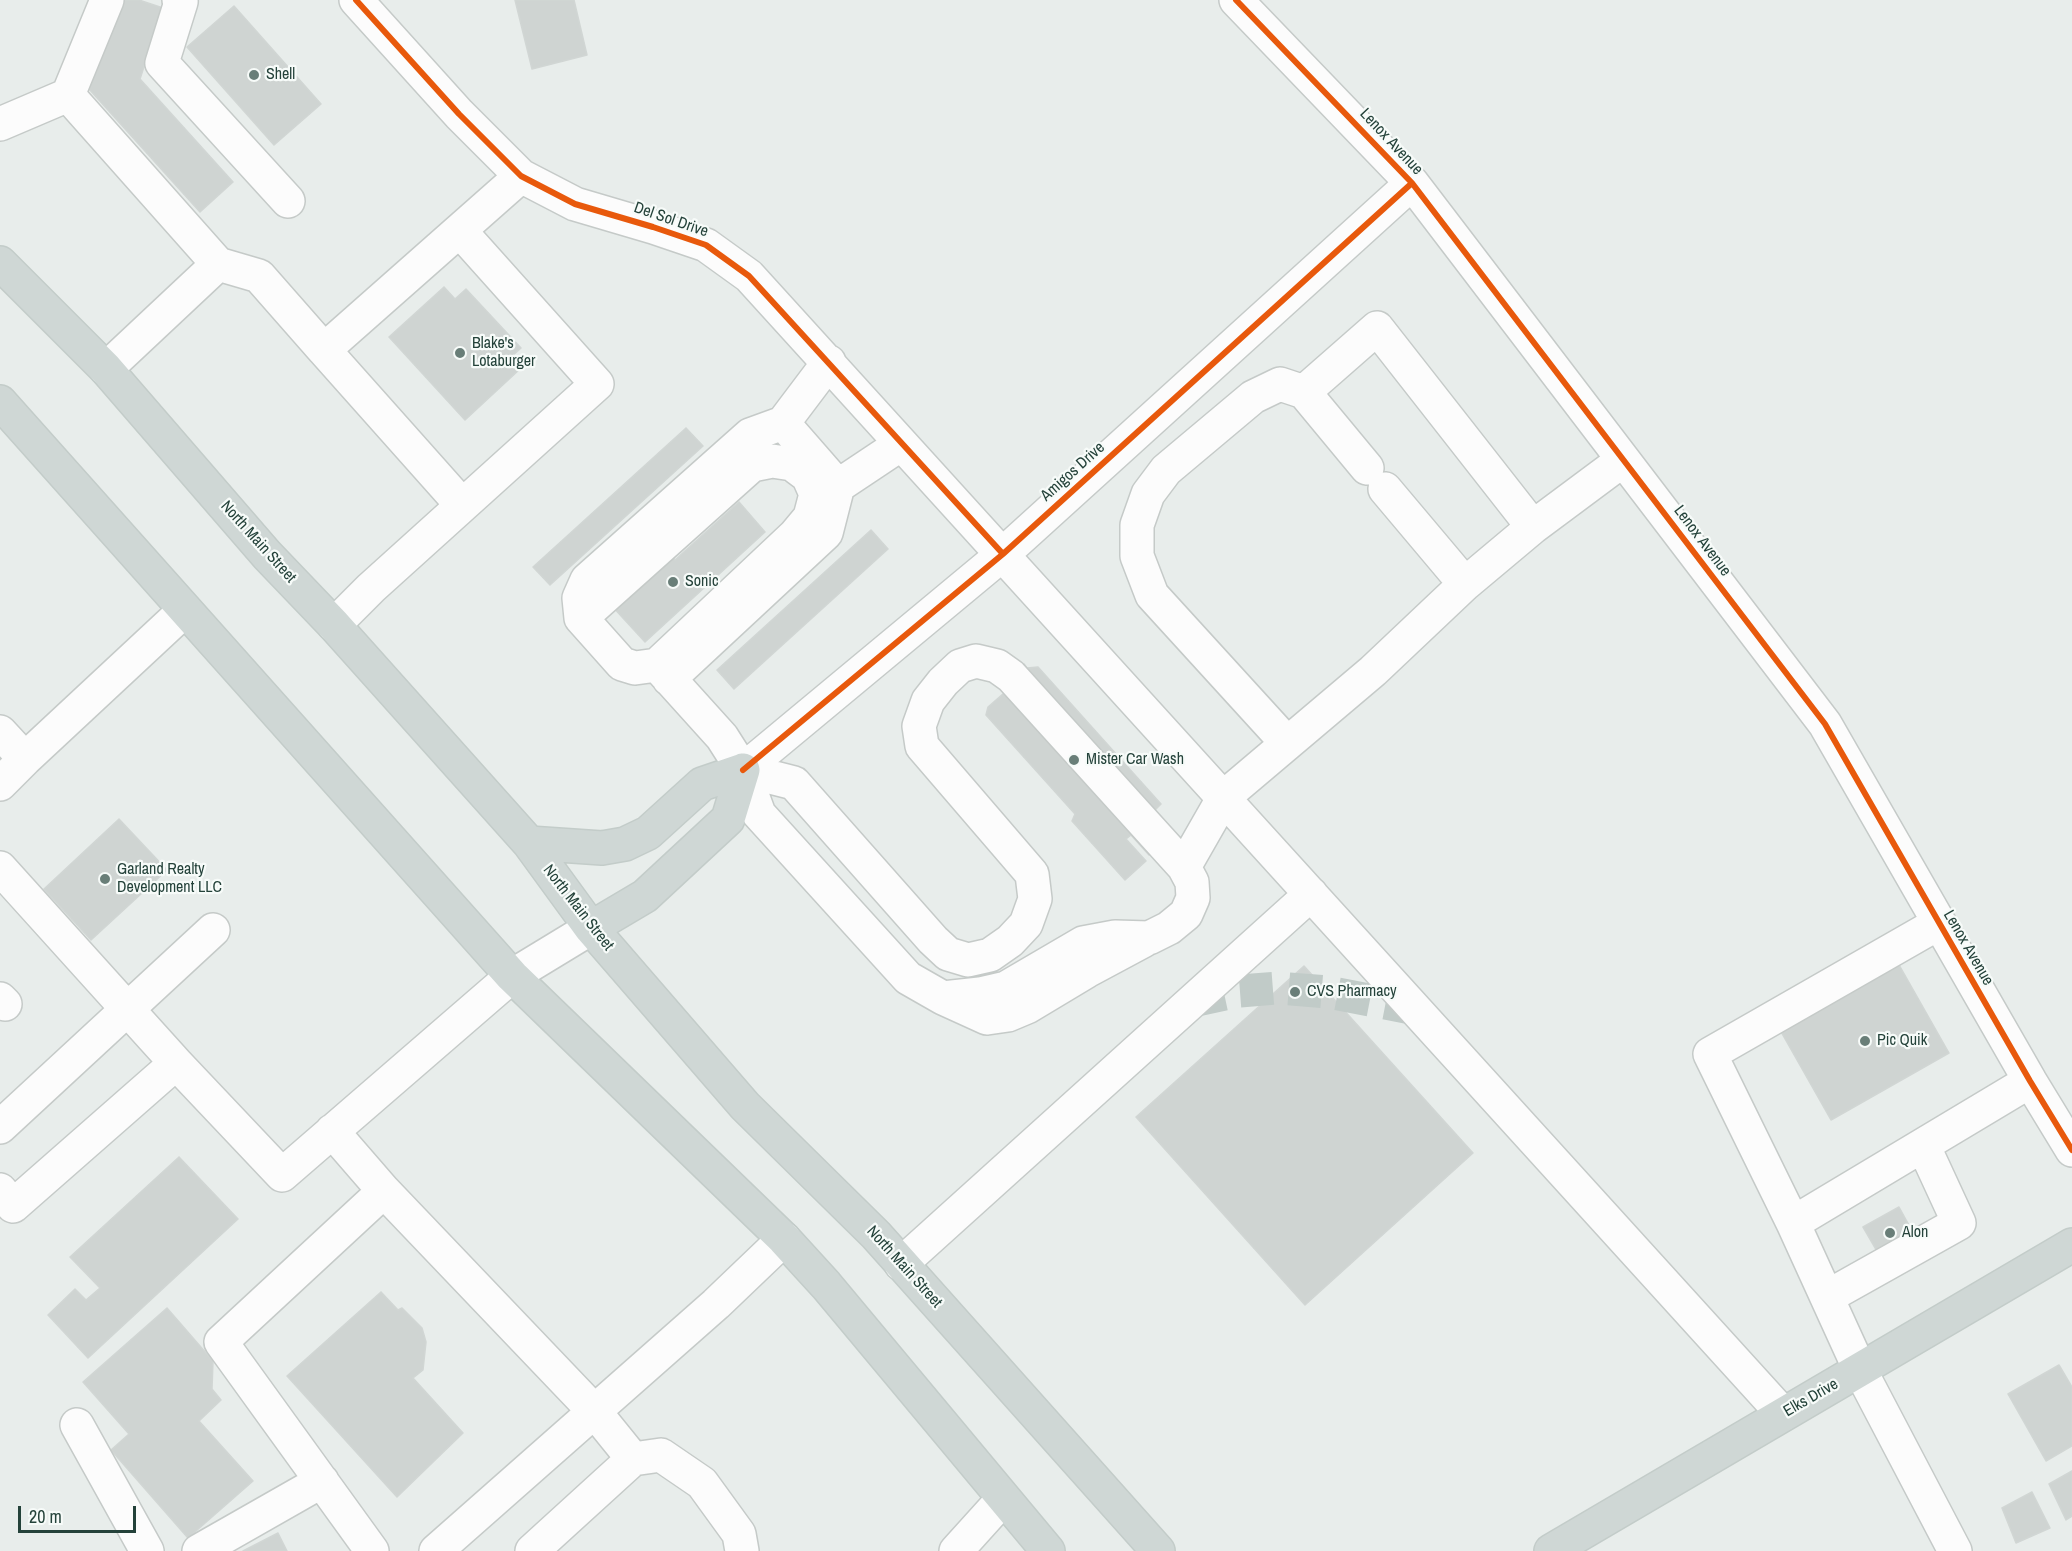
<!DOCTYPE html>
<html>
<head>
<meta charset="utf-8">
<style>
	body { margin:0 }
	#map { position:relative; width:2072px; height:1551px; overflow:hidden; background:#e8edeb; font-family:"Archivo Narrow",sans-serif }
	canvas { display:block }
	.scale { position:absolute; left:18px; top:1506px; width:118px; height:27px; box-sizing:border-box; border:3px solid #24423a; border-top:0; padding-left:8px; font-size:18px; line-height:21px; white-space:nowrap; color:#24423a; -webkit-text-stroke:4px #f7fbf9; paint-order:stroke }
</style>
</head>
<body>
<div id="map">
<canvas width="2072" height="1551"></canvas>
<div class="scale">20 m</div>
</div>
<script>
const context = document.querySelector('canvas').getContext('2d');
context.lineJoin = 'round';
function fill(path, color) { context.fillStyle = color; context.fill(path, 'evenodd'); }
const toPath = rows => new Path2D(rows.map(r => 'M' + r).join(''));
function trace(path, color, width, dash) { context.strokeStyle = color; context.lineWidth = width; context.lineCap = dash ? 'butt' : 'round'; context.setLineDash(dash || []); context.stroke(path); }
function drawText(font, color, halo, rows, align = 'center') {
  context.font = font + ' "Archivo Narrow",sans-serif'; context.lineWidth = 4.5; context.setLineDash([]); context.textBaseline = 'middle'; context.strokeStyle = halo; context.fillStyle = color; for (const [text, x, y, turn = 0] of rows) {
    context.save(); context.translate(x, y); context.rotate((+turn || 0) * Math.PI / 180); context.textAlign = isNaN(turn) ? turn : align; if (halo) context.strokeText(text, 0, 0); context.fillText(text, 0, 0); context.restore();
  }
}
const building = toPath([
	[118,0,139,0,163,8,140,79,233,182,200,212,89,89,118,0],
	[515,0,574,0,587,55,532,69,515,0],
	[234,6,321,104,274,145,187,47,234,6],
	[444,287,455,299,466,289,521,348,510,358,520,369,465,420,389,337,444,287],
	[686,428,703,446,550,585,533,567,686,428],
	[739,502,765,532,645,642,611,605,669,552,675,560,739,502],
	[871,530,888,549,734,689,717,670,871,530],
	[1024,664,1027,668,1038,667,1161,804,1155,810,1173,832,1149,855,1131,835,1126,839,1146,861,1125,880,1072,821,1075,814,986,715,988,707,1004,693,998,687,1024,664],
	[119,819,167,870,91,940,44,889,119,819],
	[1898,963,1949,1053,1831,1120,1780,1030,1898,963],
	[1304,966,1473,1153,1305,1305,1136,1117,1304,966],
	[179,1157,238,1219,88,1358,48,1315,75,1289,86,1300,100,1288,70,1257,179,1157],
	[1899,1207,1916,1238,1881,1258,1863,1227,1899,1207],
	[381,1292,398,1310,402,1308,422,1328,426,1342,423,1370,413,1378,463,1433,397,1497,287,1376,381,1292],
	[167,1308,213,1361,212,1389,221,1400,199,1421,253,1481,188,1538,111,1450,129,1434,83,1382,167,1308],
	[2059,1365,2072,1387,2072,1446,2046,1461,2008,1394,2059,1365],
	[2072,1471,2072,1516,2066,1520,2049,1484,2072,1471],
	[2032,1492,2050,1528,2016,1543,2002,1508,2032,1492],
	[278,1533,287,1551,243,1551,278,1533]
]);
fill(building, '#cfd4d2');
trace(building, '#d1d6d4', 1.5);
trace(toPath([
	[1192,1001,1239,991,1278,988,1328,992,1416,1009]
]), '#c1cbc8', 33, [33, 16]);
const minor = toPath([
	[179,0,181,2,162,63,288,201],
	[356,0,459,114,521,176,575,204,653,227,706,245,749,276,1783,1414],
	[1236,0,1412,183,1825,724,2030,1081,2072,1150],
	[68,95,107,0],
	[0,124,68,95,218,264,106,369],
	[218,264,259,276,324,350],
	[1304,392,1377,328,1533,527],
	[783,423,829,362],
	[838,486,901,444],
	[1385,489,1465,584],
	[462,505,324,350,521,176],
	[581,618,752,465,772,461,792,464,808,476,816,494,810,517,795,535,657,665,635,668,622,664,581,618,579,598,587,580,750,435,783,423,838,486,826,533,669,679],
	[334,625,371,588,597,384,460,231],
	[657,665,722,737,743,770,759,814,908,978,943,998,980,994,1006,988,1083,943,1115,937,1149,938,1169,928,1186,914,1193,898,1192,882,1184,867,1011,676,997,666,976,661,960,666,943,682,928,701,919,726,922,746,1032,874,1035,899,1026,924,1010,941,990,955,968,960,948,954,933,940,794,783,743,770],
	[0,732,25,759],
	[1287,743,1152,595,1137,556,1137,525,1148,494,1166,470,1253,397,1280,384,1304,392,1367,468],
	[743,770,1003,554,1412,183],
	[0,784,25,759,185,610],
	[1184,867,1224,797,1373,671,1465,584,1533,527,1623,460],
	[0,868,176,1063],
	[1939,923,1710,1054,1793,1223,1860,1370,1955,1551],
	[943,998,987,1018,1008,1015,1027,1007,1087,971,1143,941],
	[0,999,5,1004],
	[0,1127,213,930],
	[332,1131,384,1191,595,1412,633,1459],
	[0,1190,13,1206,176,1063,282,1175,512,976,591,928],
	[1793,1223,2030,1081],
	[901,1264,1311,894],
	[1827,1297,1959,1223,1923,1145],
	[77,1425,147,1551],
	[199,1551,322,1481],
	[372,1551,221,1342,384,1191],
	[436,1551,716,1304,784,1239],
	[532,1551,633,1459,661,1455,702,1483,739,1534,742,1551],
	[956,1551,1003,1499]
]);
const major = toPath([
	[0,263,106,369,267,555,334,625,529,843,591,928,745,1106,876,1235,1158,1551],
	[0,402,512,976,784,1239,826,1285,1048,1551],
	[529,843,602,848,625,844,648,833,702,784,743,770],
	[591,928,645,896,728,819,743,770],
	[1551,1551,2072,1245]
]);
trace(minor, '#c5cac8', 36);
trace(major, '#c3ccc9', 36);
trace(minor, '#fcfcfc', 33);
trace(major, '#cfd7d5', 33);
trace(toPath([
	[356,0,459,114,521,176,575,204,653,227,706,245,749,276,1003,554],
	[1236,0,1412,183,1825,724,2030,1081,2072,1150],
	[743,770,1003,554,1412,183]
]), '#e8590c', 6);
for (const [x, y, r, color] of [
	[254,75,6,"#697e78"],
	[460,353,6,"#697e78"],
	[673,582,6,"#697e78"],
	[1074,760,6,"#697e78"],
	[105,879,6,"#697e78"],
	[1295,992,6,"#697e78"],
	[1865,1041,6,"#697e78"],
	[1890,1233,6,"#697e78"]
]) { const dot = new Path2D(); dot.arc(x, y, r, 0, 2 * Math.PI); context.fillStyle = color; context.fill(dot); trace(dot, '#f7fbf9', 2); }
drawText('16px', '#24423a', '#f7fbf9', [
	["Shell",266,75],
	["Blake's",472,344],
	["Lotaburger",472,362],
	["Sonic",685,582],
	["Mister Car Wash",1086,760],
	["Garland Realty",117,870],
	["Development LLC",117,888],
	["CVS Pharmacy",1307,992],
	["Pic Quik",1877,1041],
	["Alon",1902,1233]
], 'left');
drawText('16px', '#24423a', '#f7fbf9', [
	["Lenox Avenue",1391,142,47],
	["Del Sol Drive",671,220,19],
	["Amigos Drive",1073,472,-42],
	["Lenox Avenue",1702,541,53],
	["North Main Street",258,542,48],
	["North Main Street",578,908,52],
	["Lenox Avenue",1968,948,60],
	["North Main Street",904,1267,48],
	["Elks Drive",1811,1398,-30]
]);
</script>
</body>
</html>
